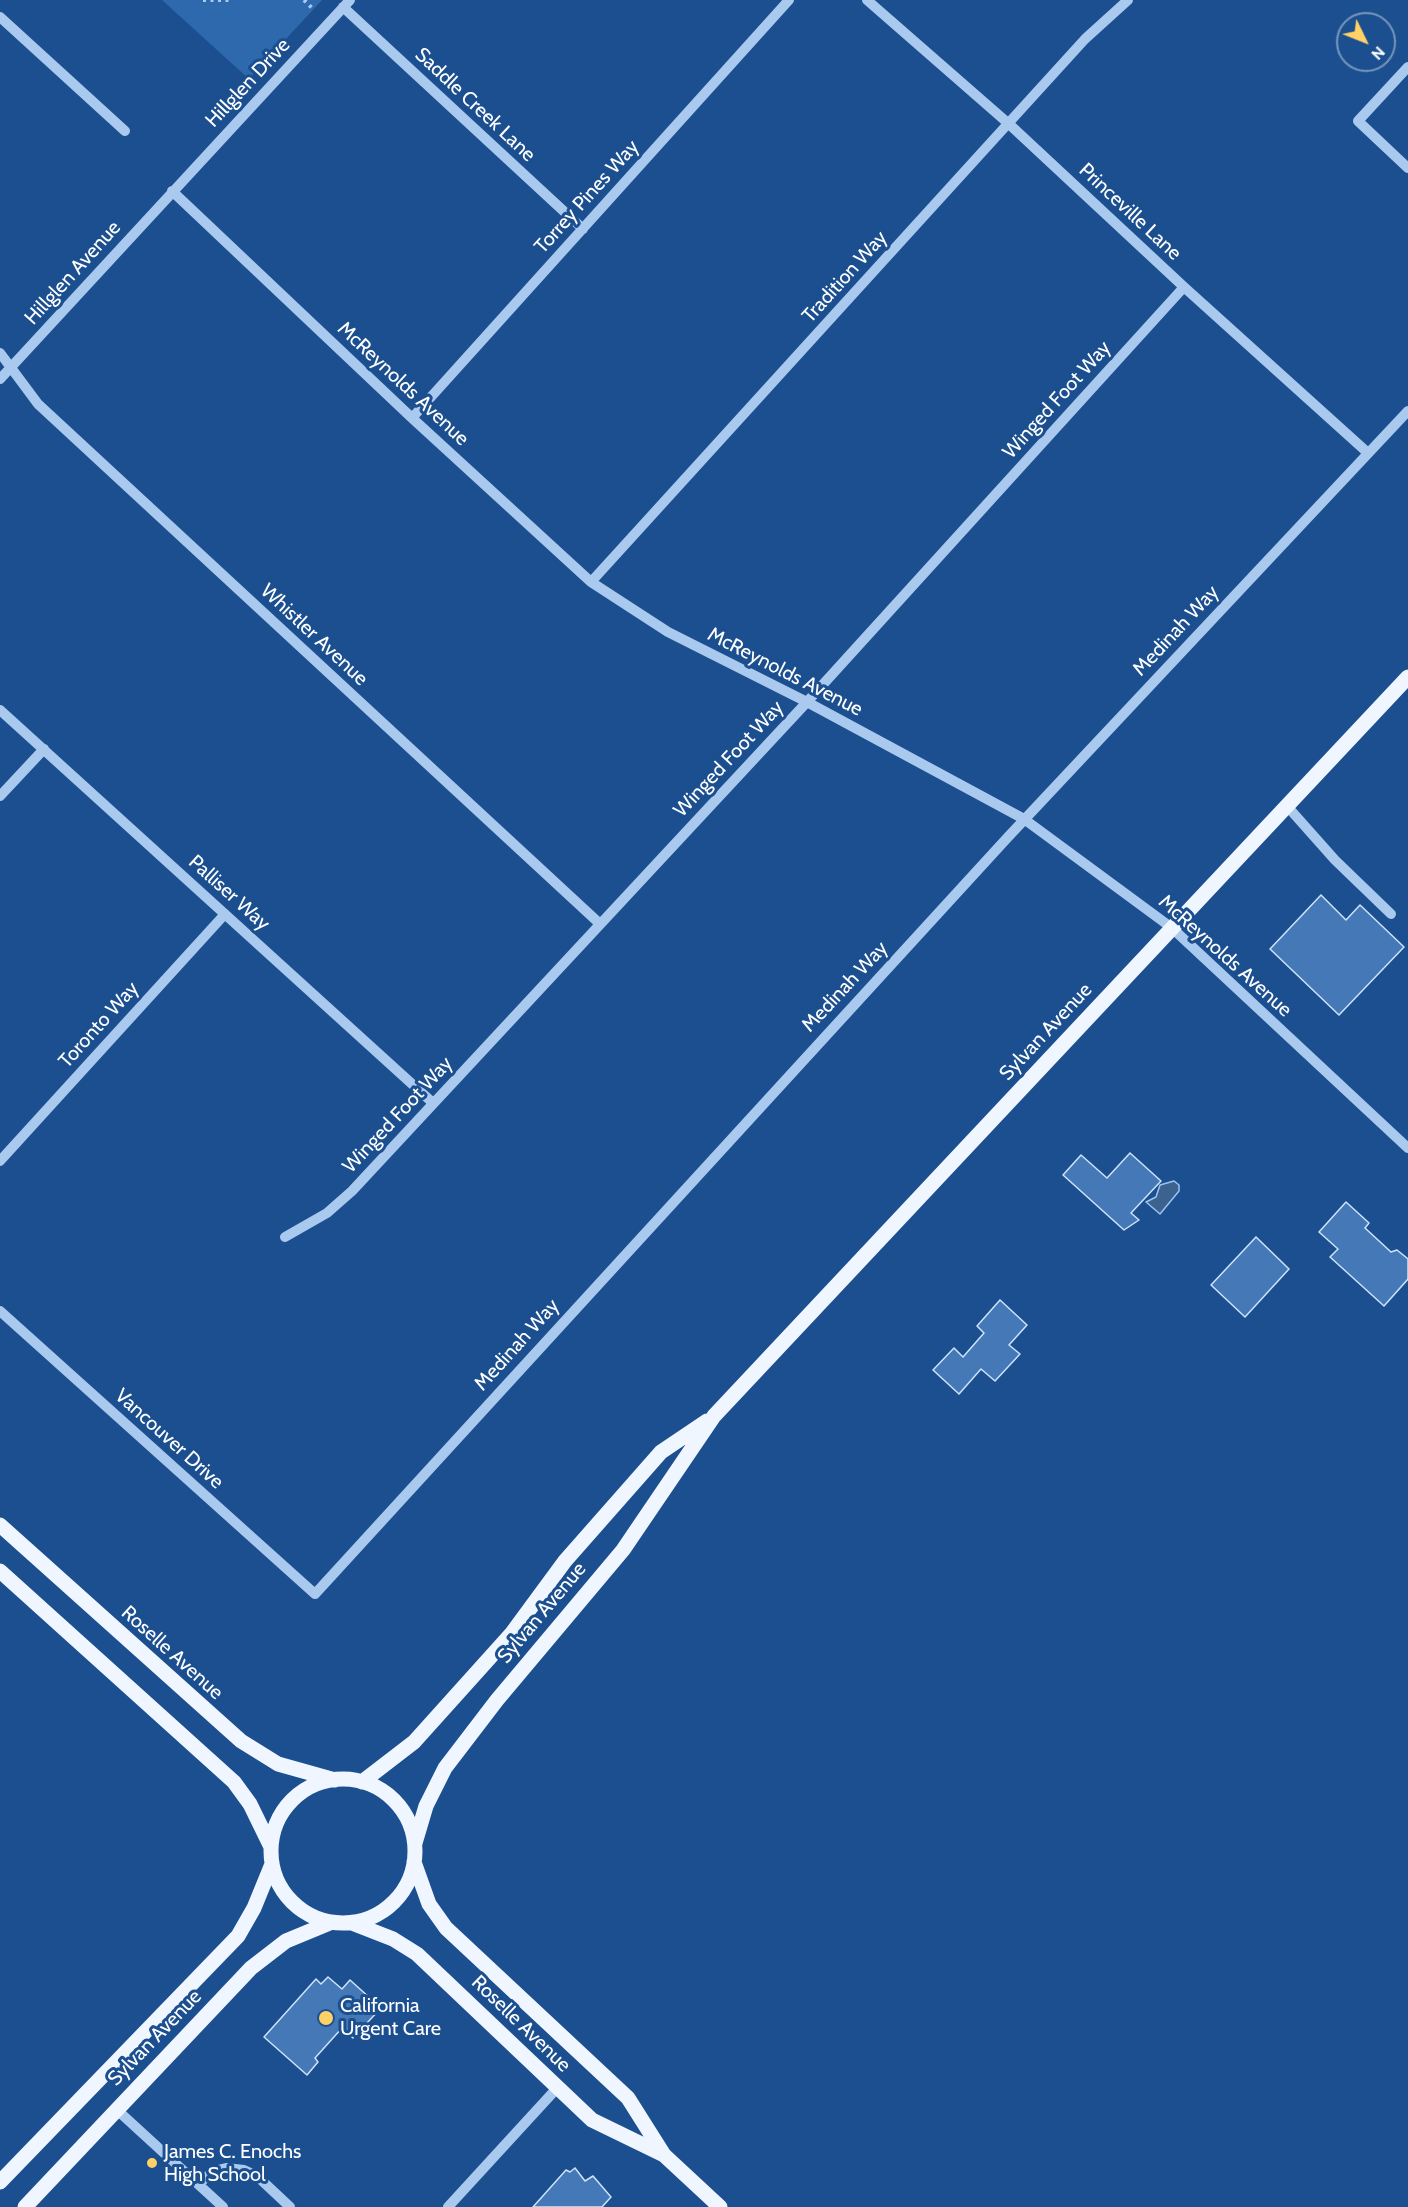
<!DOCTYPE html>
<html>
<head>
<meta charset="utf-8">
<style>
	body { margin:0 }
	#map { position:relative; width:1408px; height:2207px; overflow:hidden; background:#1b4f8f; font-family:Cabin,sans-serif }
	canvas { display:block }
	.north { position:absolute; left:1336px; top:12px; width:60px; height:60px; box-sizing:border-box; background:#1b4f8f; border:2px solid #7695bc; border-radius:50%; rotate:133deg; font-size:16px; font-weight:700; line-height:24px; text-align:center; color:#fff }
	.north::after { content:''; display:block; margin:auto; width:21px; height:27px; background:#ffd166; clip-path:polygon(50% 0,100% 100%,50% 72%,0 100%) }
</style>
</head>
<body>
<div id="map">
<canvas width="1408" height="2207"></canvas>
<div class="north">N</div>
</div>
<script>
const context = document.querySelector('canvas').getContext('2d');
context.lineJoin = 'round';
function fill(path, color) { context.fillStyle = color; context.fill(path, 'evenodd'); }
const toPath = rows => new Path2D(rows.map(r => 'M' + r).join(''));
function trace(path, color, width, dash) { context.strokeStyle = color; context.lineWidth = width; context.lineCap = dash ? 'butt' : 'round'; context.setLineDash(dash || []); context.stroke(path); }
function drawText(font, color, halo, rows, align = 'center') {
  context.font = font + ' Cabin,sans-serif'; context.lineWidth = 6; context.setLineDash([]); context.textBaseline = 'middle'; context.strokeStyle = halo; context.fillStyle = color; for (const [text, x, y, turn = 0] of rows) {
    context.save(); context.translate(x, y); context.rotate((+turn || 0) * Math.PI / 180); context.textAlign = isNaN(turn) ? turn : align; if (halo) context.strokeText(text, 0, 0); context.fillText(text, 0, 0); context.restore();
  }
}
fill(toPath([
	[162,0,322,0,249,79]
]), '#2e69ad');
const water = toPath([
	[1174,1181,1179,1185,1179,1191,1160,1214,1146,1202,1156,1197,1160,1185,1174,1181]
]);
fill(water, '#3c6290');
trace(water, '#9cc4f0', 1.5);
const building = toPath([
	[1321,895,1346,920,1360,905,1404,947,1339,1015,1270,949,1321,895],
	[1130,1153,1161,1181,1131,1213,1139,1220,1124,1230,1063,1175,1081,1155,1107,1178,1130,1153],
	[1346,1202,1369,1223,1365,1228,1391,1252,1397,1250,1408,1259,1408,1279,1384,1306,1330,1257,1338,1249,1319,1232,1346,1202],
	[1256,1237,1289,1269,1245,1317,1211,1285,1256,1237],
	[1000,1300,1027,1325,1009,1345,1020,1354,995,1381,981,1369,959,1394,933,1370,954,1348,963,1357,984,1333,977,1326,1000,1300],
	[328,1977,342,1989,350,1980,381,2008,353,2038,342,2028,315,2058,318,2062,307,2075,264,2037,316,1979,321,1984,328,1977],
	[575,2168,585,2181,593,2176,611,2197,602,2207,533,2207,566,2170,570,2172,575,2168]
]);
fill(building, '#4478b7');
trace(building, '#cfe3fa', 1.5);
trace(toPath([
	[203,0,232,0],
	[304,0,314,10]
]), '#a9c9ee', 4, [3, 4.5]);
trace(toPath([
	[867,0,1009,124,1184,287,1368,453],
	[343,7,583,229],
	[0,17,125,131],
	[1408,67,1358,121,1408,168],
	[172,191,412,418,591,582,668,632,807,702,1024,819,1172,928,1408,1148],
	[0,353,38,404,599,923],
	[0,379,350,0],
	[412,418,789,0],
	[591,582,1085,39,1128,0],
	[0,710,433,1103],
	[0,796,44,749],
	[1287,806,1335,860,1391,914],
	[0,1161,225,914],
	[285,1237,327,1213,352,1191,807,702,1184,287],
	[0,1311,315,1594,1008,837,1408,411],
	[116,2109,223,2207],
	[198,2184,214,2171,226,2168,244,2170,257,2176,290,2207],
	[448,2207,558,2087]
]), '#a9c9ee', 10);
trace(toPath([
	[0,1525,241,1741,278,1764,335,1780],
	[0,1571,234,1782,250,1804,271,1847],
	'271 1851a72 72 0 1 1 144 0a72 72 0 1 1-144 0Z',
	[362,1782,414,1742,512,1633,565,1561,661,1452,707,1421],
	[415,1843,426,1806,445,1768,497,1700,623,1550,714,1416,1408,677],
	[414,1862,429,1904,446,1928,628,2098,664,2155,720,2207],
	[352,1923,393,1939,417,1954,592,2120,664,2155],
	[0,2182,238,1936,254,1908,272,1864],
	[25,2207,251,1968,286,1941,332,1922]
]), '#f0f6ff', 15);
for (const [x, y, r, color] of [
	[326,2018,8,"#ffd166"],
	[152,2163,6,"#ffd166"]
]) { const dot = new Path2D(); dot.arc(x, y, r, 0, 2 * Math.PI); context.fillStyle = color; context.fill(dot); trace(dot, '#1b4f8f', 2); }
drawText('20px', '#fff', '#1b4f8f', [
	["Hillglen Drive",248,83,-47],
	["Saddle Creek Lane",475,105,43],
	["Torrey Pines Way",587,197,-48],
	["Princeville Lane",1130,212,43],
	["Hillglen Avenue",73,273,-48],
	["Tradition Way",845,277,-48],
	["McReynolds Avenue",403,384,43],
	["Winged Foot Way",1057,400,-48],
	["Medinah Way",1176,631,-47],
	["Whistler Avenue",314,635,43],
	["McReynolds Avenue",785,672,27],
	["Winged Foot Way",729,759,-47],
	["Palliser Way",229,893,42],
	["McReynolds Avenue",1225,956,42],
	["Medinah Way",845,987,-47],
	["Toronto Way",99,1025,-48],
	["Sylvan Avenue",1046,1032,-47],
	["Winged Foot Way",398,1115,-47],
	["Medinah Way",517,1345,-48],
	["Vancouver Drive",169,1439,42],
	["Sylvan Avenue",542,1613,-50],
	["Roselle Avenue",172,1653,42],
	["Roselle Avenue",521,2024,44],
	["Sylvan Avenue",155,2038,-46]
]);
drawText('20px', '#fff', '#1b4f8f', [
	["California",340,2006],
	["Urgent Care",340,2029],
	["James C. Enochs",164,2152],
	["High School",164,2175]
], 'left');
</script>
</body>
</html>
